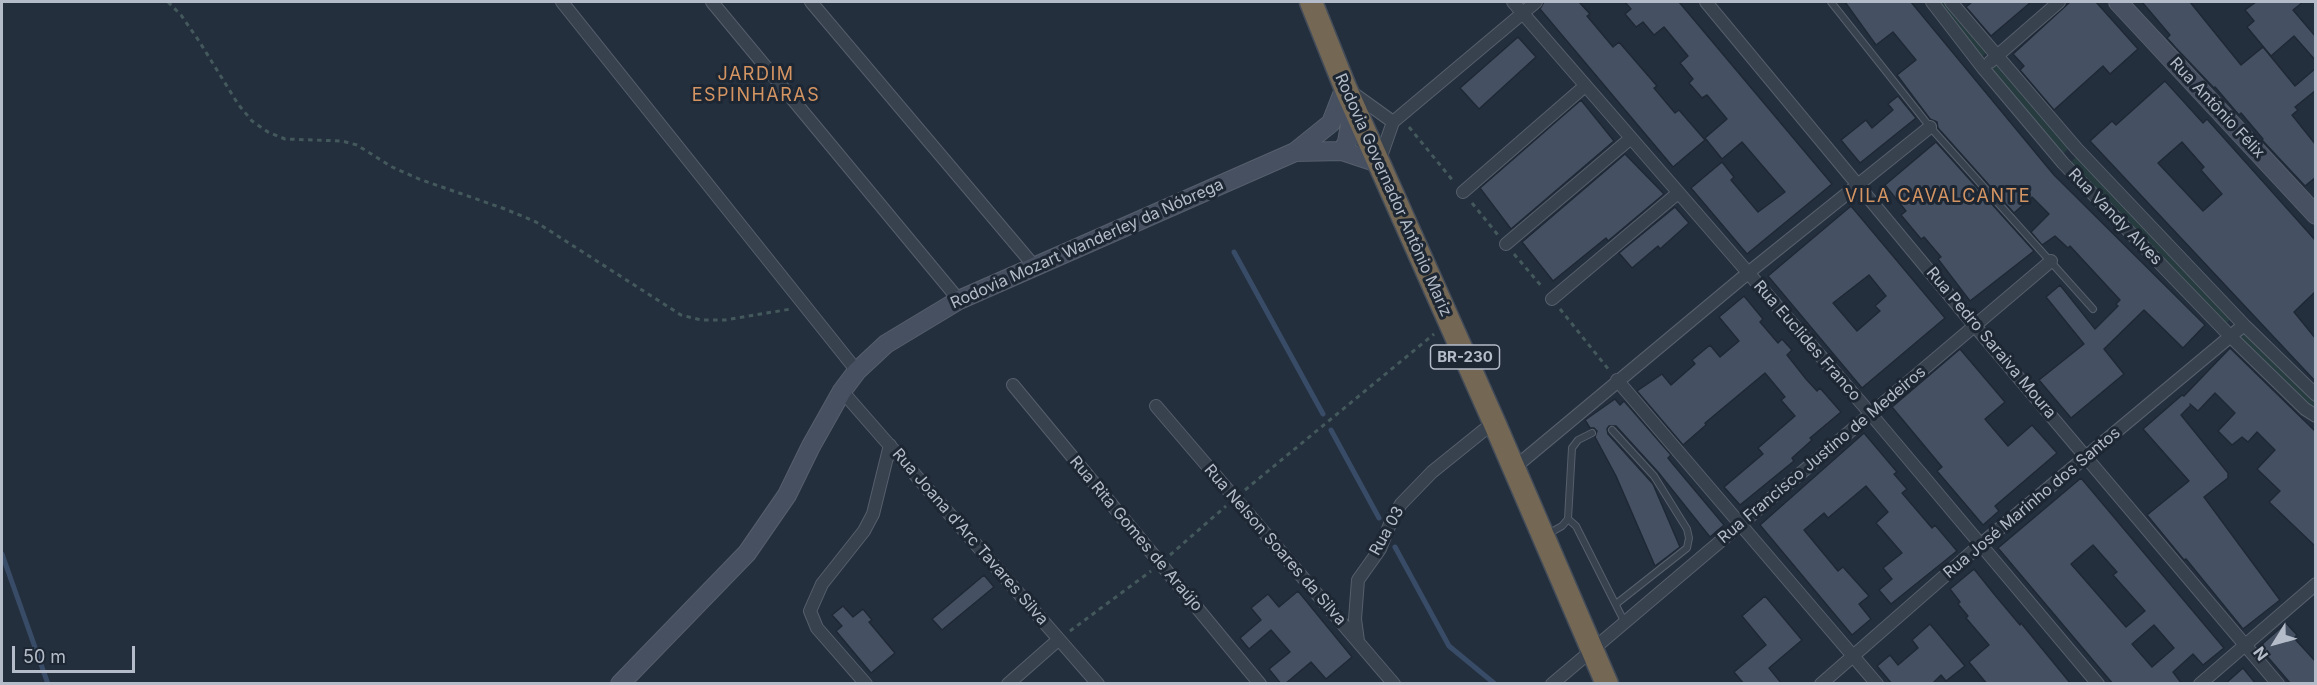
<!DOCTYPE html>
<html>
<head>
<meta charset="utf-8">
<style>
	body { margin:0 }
	#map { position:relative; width:2317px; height:685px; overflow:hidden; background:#242f3e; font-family:Inter,sans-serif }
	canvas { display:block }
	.frame { position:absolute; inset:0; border:3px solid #b4bcc9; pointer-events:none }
	.north { position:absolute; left:2245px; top:613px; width:60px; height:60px; -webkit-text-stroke:4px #1d2633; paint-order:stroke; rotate:233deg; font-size:16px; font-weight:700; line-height:24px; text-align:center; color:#b4bcc9 }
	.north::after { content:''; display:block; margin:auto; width:21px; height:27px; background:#b4bcc9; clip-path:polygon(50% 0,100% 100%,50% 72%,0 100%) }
	.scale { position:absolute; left:12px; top:646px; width:123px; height:27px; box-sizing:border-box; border:3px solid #b4bcc9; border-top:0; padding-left:8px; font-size:18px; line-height:21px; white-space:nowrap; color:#b4bcc9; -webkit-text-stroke:4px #1d2633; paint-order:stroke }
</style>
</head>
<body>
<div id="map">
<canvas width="2317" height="685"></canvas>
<div class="frame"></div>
<div class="north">N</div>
<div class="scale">50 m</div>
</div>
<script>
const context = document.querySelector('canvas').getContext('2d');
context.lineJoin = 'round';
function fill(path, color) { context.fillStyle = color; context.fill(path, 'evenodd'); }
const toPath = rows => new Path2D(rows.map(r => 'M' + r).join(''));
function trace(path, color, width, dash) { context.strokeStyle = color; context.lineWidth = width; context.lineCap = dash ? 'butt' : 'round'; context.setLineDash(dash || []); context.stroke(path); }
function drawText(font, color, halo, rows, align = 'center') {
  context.font = font + ' Inter,sans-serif'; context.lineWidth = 6; context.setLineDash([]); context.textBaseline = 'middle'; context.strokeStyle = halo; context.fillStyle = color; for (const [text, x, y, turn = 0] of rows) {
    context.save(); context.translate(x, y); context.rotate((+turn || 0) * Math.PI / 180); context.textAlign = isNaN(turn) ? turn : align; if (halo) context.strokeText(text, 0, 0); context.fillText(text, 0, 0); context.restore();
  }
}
fill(toPath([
	[1936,2,1946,2,1987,52,1981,58],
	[1996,64,2069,148,2063,154,1989,69],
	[2077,156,2232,318,2225,324,2070,163],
	[2245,331,2315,399,2315,412,2237,338]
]), '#263c3f');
trace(toPath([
	[1234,252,1323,414],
	[1331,430,1379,518],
	[1395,547,1449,646,1495,684],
	[2,554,48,684]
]), '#394c67', 5);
const building = toPath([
	[1544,2,1579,2,1590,14,1587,16,1613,47,1619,42,1657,86,1654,88,1675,113,1679,110,1705,140,1673,167,1540,9,1544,2],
	[1625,2,1679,2,1832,184,1747,254,1691,188,1722,162,1734,177,1731,180,1758,212,1785,192,1742,142,1722,159,1705,138,1727,119,1707,95,1702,98,1689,83,1693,79,1680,63,1688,56,1664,27,1654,35,1643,22,1636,27,1625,14,1631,9,1625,2],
	[1845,2,1911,2,2054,175,2205,325,2183,348,2144,310,2104,349,2124,374,2071,418,2039,380,2084,344,2046,297,2060,285,2095,329,2118,306,2116,304,2120,300,2070,246,2068,248,2055,236,2042,245,2031,232,2049,214,2032,197,2014,213,1938,128,1937,122,1930,119,1897,75,1916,60,1893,32,1876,45,1845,2],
	[1972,2,2031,2,1991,36,1966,7,1972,2],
	[2070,2,2096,2,2138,49,2110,74,2103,66,2054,110,2020,70,2024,66,2013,54,2070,2],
	[2142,2,2190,2,2241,65,2263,47,2295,86,2316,68,2316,90,2295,107,2298,110,2292,115,2316,145,2316,177,2305,186,2262,140,2263,139,2241,113,2239,115,2215,87,2214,88,2176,48,2167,38,2170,35,2142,2],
	[2256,2,2303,2,2293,10,2316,37,2316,61,2294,36,2271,56,2247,27,2254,21,2245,10,2256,2],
	[1518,37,1536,57,1479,109,1460,88,1518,37],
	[2165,81,2203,123,2207,119,2316,241,2316,291,2294,312,2316,339,2316,382,2090,141,2112,121,2116,125,2165,81],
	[2182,142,2204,167,2201,170,2222,194,2203,211,2158,163,2182,142],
	[1898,96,1916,118,1860,163,1841,140,1866,120,1872,128,1893,110,1888,104,1898,96],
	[1581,100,1614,141,1511,229,1480,188,1581,100],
	[1936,142,2034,251,1970,301,1938,259,1941,257,1924,237,1921,239,1901,215,1906,211,1885,185,1936,142],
	[1625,154,1664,194,1608,241,1606,238,1553,281,1522,242,1625,154],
	[1851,206,1945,318,1862,388,1768,276,1851,206],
	[1869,275,1886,296,1875,306,1880,311,1857,331,1833,303,1869,275],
	[1675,207,1689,223,1660,249,1658,246,1632,268,1619,253,1675,207],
	[1744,296,1763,319,1760,322,1778,343,1782,339,1792,350,1787,355,1806,379,1817,391,1820,388,1841,412,1810,438,1812,440,1792,458,1794,461,1740,505,1724,487,1763,454,1758,448,1795,416,1781,400,1785,397,1765,373,1705,423,1706,425,1683,445,1637,391,1662,374,1671,385,1695,364,1692,360,1710,345,1720,357,1739,341,1719,317,1744,296],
	[2230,348,2316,432,2316,547,2269,502,2280,491,2257,469,2275,450,2257,432,2248,442,2242,437,2232,445,2218,431,2235,413,2215,393,2198,411,2190,404,2191,405,2181,415,2228,473,2228,478,2204,497,2280,600,2243,629,2186,559,2184,560,2147,515,2189,481,2143,429,2182,395,2184,396,2230,348],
	[1960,349,2005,402,1985,419,2008,446,2032,425,2057,453,1995,506,1999,511,1983,525,1937,471,1942,467,1892,407,1960,349],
	[1615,399,1620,405,1624,401,1671,455,1668,458,1672,463,1724,525,1710,537,1658,472,1616,426,1609,426,1607,429,1608,434,1653,484,1680,547,1655,566,1616,476,1595,437,1597,431,1594,428,1590,428,1585,420,1615,399],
	[1864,433,1897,472,1894,474,1907,489,1902,493,1932,528,1935,525,1957,551,1891,604,1879,590,1892,579,1883,568,1902,553,1876,523,1888,512,1866,486,1828,518,1824,513,1804,530,1838,571,1843,567,1869,596,1859,604,1871,619,1852,635,1760,525,1864,433],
	[2081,478,2224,648,2203,665,2193,654,2173,672,2182,684,2113,684,1998,548,2081,478],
	[2093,545,2117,572,2113,575,2145,611,2126,627,2071,564,2093,545],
	[2154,625,2174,648,2152,667,2132,644,2154,625],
	[1974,569,1994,594,2020,625,2021,623,2071,684,1987,684,1969,662,1989,645,1966,618,1968,616,1958,604,1960,602,1950,589,1974,569],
	[984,575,994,587,942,630,932,619,984,575],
	[1298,591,1352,657,1326,679,1311,662,1285,684,1281,684,1269,669,1290,652,1271,630,1249,649,1240,638,1261,620,1251,608,1268,594,1279,607,1298,591],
	[1765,596,1802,640,1769,668,1782,684,1744,684,1734,672,1766,645,1742,616,1765,596],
	[843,606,853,617,863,609,872,620,869,622,895,653,871,673,836,631,842,626,832,615,843,606],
	[2286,623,2297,635,2294,638,2316,662,2316,684,2291,684,2259,647,2286,623],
	[1930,624,1965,666,1946,681,1941,675,1932,684,1892,684,1877,666,1890,655,1898,665,1918,648,1912,640,1930,624],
	[2243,668,2256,684,2225,684,2243,668]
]);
fill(building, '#455162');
trace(building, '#1f2835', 1.5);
const lane = toPath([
	[1831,2,1930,127,2093,309],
	[1612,430,1654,476,1687,529,1689,538,1687,548,1616,604],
	[1568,519,1576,526,1624,621],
	[1548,534,1562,526,1568,519,1572,448,1578,440,1592,433]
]);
const street = toPath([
	[562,2,857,371],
	[712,2,959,300],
	[811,2,1035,267],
	[1513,2,1870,413,2098,684],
	[1706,2,1974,325,2278,684],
	[1932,2,1983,68,2063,163,2230,336,2305,409,2316,416],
	[1951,2,2077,149,2244,325,2316,395],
	[1990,62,2059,2],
	[1350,91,1393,122],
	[1379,162,1393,122,1536,2],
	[1463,192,1585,86],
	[1506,244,1631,138],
	[1552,299,1678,193],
	[1617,380,1877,684],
	[1013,385,1260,684],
	[842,391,1098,684],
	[1156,406,1394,684],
	[1514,468,1748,273,1930,127],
	[1358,641,1355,619,1358,580,1380,549,1392,519,1401,504,1432,472,1494,422],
	[866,684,817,628,810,611,822,584,864,531,873,514,890,445],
	[1008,684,1058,640],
	[1552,684,2051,261],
	[1821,684,1980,545,2244,325],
	[2200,684,2316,584]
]);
const secondary = toPath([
	[2118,2,2316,215],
	[1342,151,1347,142,1350,125,1347,103],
	[1295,152,1342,151,1378,163],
	[620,684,747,553,787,495,811,446,842,391,857,371,886,344,959,300,1295,152,1331,123,1345,87]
]);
const highway = toPath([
	[1311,2,1345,87,1494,422,1607,684]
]);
trace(lane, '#565f6c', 8);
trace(street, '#565f6c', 14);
trace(secondary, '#565f6c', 20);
trace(highway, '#434c59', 25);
trace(toPath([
	[168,2,181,15,199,41,238,104,252,121,268,132,285,139,342,141,357,145,392,167,419,179,505,209,536,222,681,315,701,320,725,320,791,309],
	[1409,127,1454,182],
	[1472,203,1498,235],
	[1514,254,1543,288],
	[1560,309,1609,370],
	[1245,490,1434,334],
	[1170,555,1226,506],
	[1070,631,1151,571]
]), '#44595c', 3, [4.5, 4.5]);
trace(lane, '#38414e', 6);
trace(street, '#38414e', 12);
trace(secondary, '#465061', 18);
trace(highway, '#746855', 22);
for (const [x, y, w] of [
	[1465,357,69]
]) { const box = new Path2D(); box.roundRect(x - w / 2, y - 12, w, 24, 4.5); context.fillStyle = '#1d2633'; context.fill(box); trace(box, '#b4bcc9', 1.5); }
drawText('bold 15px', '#b4bcc9', null, [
	["BR-230",1465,357]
]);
drawText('16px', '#b4bcc9', '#1d2633', [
	["Rua Antônio Félix",2217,108,47],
	["Rodovia Governador Antônio Mariz",1393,195,66],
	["Rua Vandy Alves",2115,217,46],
	["Rodovia Mozart Wanderley da Nóbrega",1087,244,-24],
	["Rua Euclides Franco",1807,341,49],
	["Rua Pedro Saraiva Moura",1991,343,50],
	["Rua Francisco Justino de Medeiros",1822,455,-40],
	["Rua José Marinho dos Santos",2032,503,-40],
	["Rua 03",1387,531,-61],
	["Rua Rita Gomes de Araújo",1136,534,50],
	["Rua Joana d'Arc Tavares Silva",970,537,49],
	["Rua Nelson Soares da Silva",1275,545,49]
]);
context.letterSpacing = '1.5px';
drawText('18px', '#d59563', '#1d2633', [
	["JARDIM",756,75],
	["ESPINHARAS",756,96],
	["VILA CAVALCANTE",1938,197]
]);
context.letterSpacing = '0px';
</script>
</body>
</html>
